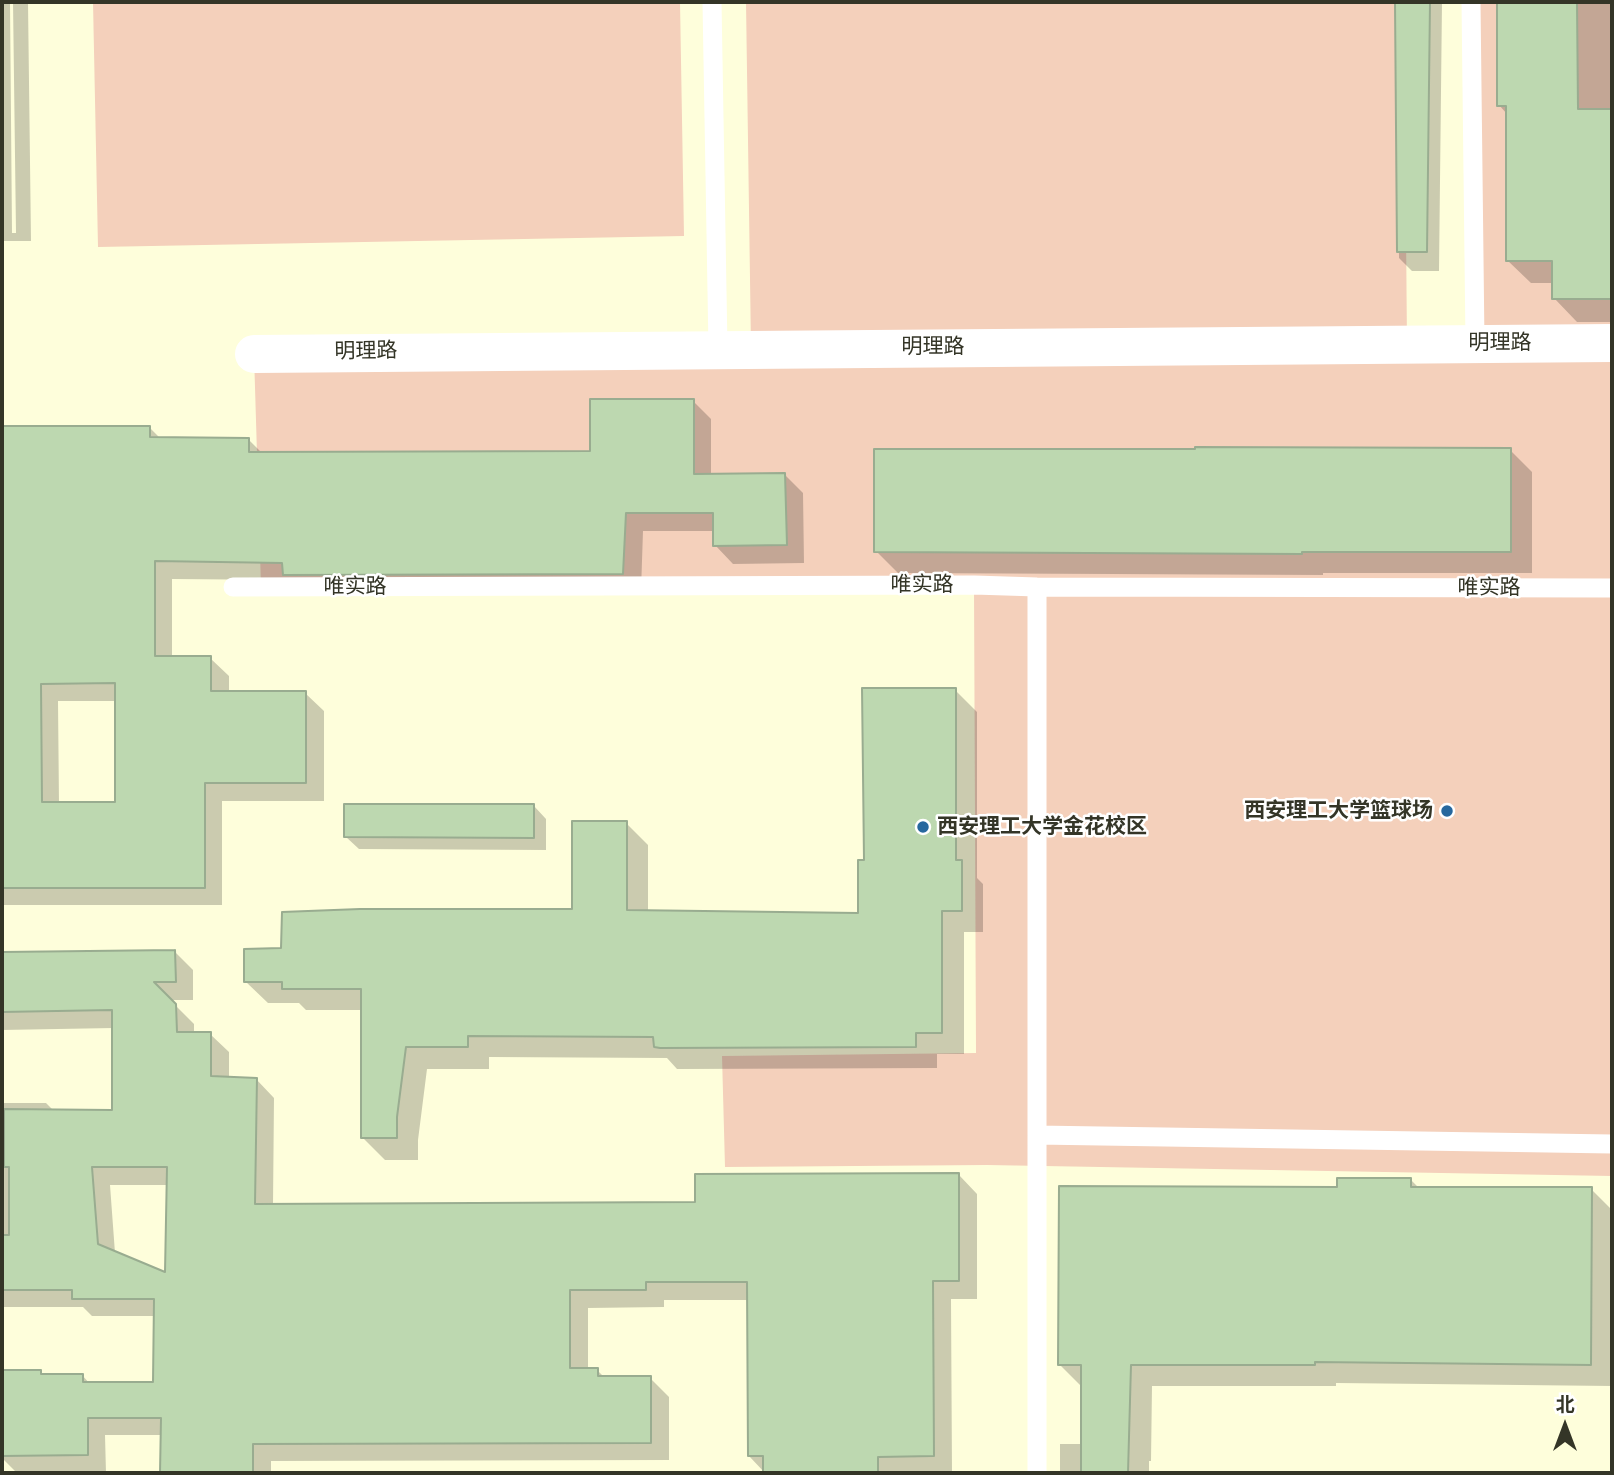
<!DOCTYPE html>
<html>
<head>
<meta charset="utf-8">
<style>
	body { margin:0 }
	#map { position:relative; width:1614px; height:1475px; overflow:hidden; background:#fefedb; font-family:Signika,"Noto Sans SC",sans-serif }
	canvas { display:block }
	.frame { position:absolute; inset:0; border:4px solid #343527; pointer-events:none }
	.north { position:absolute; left:1530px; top:1391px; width:70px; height:70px; -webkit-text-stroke:5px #fff; paint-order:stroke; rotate:0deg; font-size:19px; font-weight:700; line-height:28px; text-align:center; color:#343527 }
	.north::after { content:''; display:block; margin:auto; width:24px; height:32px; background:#343527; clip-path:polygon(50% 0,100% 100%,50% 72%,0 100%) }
</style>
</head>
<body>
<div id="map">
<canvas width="1614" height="1475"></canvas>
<div class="frame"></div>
<div class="north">北</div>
</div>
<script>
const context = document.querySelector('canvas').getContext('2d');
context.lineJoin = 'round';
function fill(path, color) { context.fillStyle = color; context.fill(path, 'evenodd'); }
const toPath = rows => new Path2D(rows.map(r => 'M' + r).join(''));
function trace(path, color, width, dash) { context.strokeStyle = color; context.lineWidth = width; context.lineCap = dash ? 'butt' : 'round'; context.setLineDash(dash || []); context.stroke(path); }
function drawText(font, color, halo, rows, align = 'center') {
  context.font = font + ' Signika,"Noto Sans SC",sans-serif'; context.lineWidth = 5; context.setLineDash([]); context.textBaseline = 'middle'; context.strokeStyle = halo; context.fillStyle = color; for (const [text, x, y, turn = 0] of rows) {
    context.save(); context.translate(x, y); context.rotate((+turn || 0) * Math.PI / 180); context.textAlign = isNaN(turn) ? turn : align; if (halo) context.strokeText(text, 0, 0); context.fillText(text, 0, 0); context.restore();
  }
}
fill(toPath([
	[93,2,680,2,684,236,98,247],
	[746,2,1404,2,1407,344,751,348],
	[1478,2,1612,2,1612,344,1475,343],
	[1612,353,1612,1176,987,1165,725,1167,722,1056,976,1053,974,588,261,587,254,354]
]), '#f4d0bb');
fill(toPath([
	[2,2,10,2,12,233,16,233,13,2,28,2,31,241,2,241],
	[1397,2,1442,2,1439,271,1412,271,1399,258],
	[1499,2,1612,2,1612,322,1577,322,1554,298,1554,283,1531,283,1507,260,1507,114,1499,105],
	[693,401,711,419,711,476,785,475,803,493,804,563,733,564,715,545,714,531,643,531,641,591,291,580,172,579,172,658,210,658,229,676,229,693,305,693,324,711,324,801,222,801,222,905,2,905,2,427,149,427,160,438,248,439,263,454,591,453],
	[58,701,117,701,117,804,59,804],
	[1510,450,1532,472,1532,573,1323,573,1323,575,898,573,876,551],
	[955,690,977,712,977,878,983,884,983,932,964,932,964,1054,937,1054,937,1068,683,1069,677,1069,667,1058,489,1057,489,1069,427,1069,418,1140,418,1160,385,1160,363,1138,363,1010,306,1010,299,1003,268,1003,246,982,283,950,574,911,626,823,648,845,648,912,860,915,866,862],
	[534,806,546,819,546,850,359,849,346,837],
	[174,951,193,970,193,1000,170,1000,194,1024,194,1034,210,1034,229,1052,229,1079,256,1079,274,1098,273,1205,697,1204,959,1175,977,1194,977,1299,951,1299,952,1473,765,1473,749,1456,748,1300,664,1300,664,1307,588,1308,588,1370,597,1370,605,1378,650,1378,669,1397,669,1460,271,1461,271,1473,162,1473,163,1435,105,1435,106,1473,17,1473,2,1458,2,1392,40,1372,44,1375,82,1375,90,1384,154,1384,155,1316,92,1316,83,1307,2,1307,2,1103,46,1103,54,1111,114,1112,114,1028,2,1030,2,953],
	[110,1185,169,1185,167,1275,115,1253],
	[1410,1179,1419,1188,1591,1189,1612,1210,1612,1386,1336,1383,1336,1386,1152,1386,1151,1461,1149,1461,1149,1473,1060,1473,1060,1444,1083,1444,1081,1386,1059,1364,1339,1188]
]), '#0003');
const building = toPath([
	[1395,2,1430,2,1427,252,1397,252,1395,2],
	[1497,2,1577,2,1578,109,1612,109,1612,299,1552,299,1552,261,1506,261,1506,106,1497,106,1497,2],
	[590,399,694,399,694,474,785,473,787,545,713,546,713,513,626,513,623,574,283,575,282,563,155,561,155,656,211,656,211,691,306,691,306,783,205,783,205,888,2,888,2,426,150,426,150,437,249,438,249,452,590,451,590,399],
	[115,683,115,802,42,802,41,684,115,683],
	[1195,447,1511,448,1511,552,1302,552,1302,554,874,552,874,449,1195,449,1195,447],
	[862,688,956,688,956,860,962,860,962,911,942,911,942,1033,916,1033,916,1047,660,1048,654,1047,653,1037,468,1036,468,1047,406,1047,397,1117,397,1138,361,1138,361,989,282,989,282,982,244,982,244,949,281,948,282,912,360,909,572,909,572,821,627,821,627,910,858,913,858,860,864,860,862,688],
	[344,804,534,804,534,838,344,837,344,804],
	[175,950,176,982,154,982,176,1004,177,1032,211,1032,211,1076,257,1078,255,1204,695,1202,695,1174,959,1173,959,1281,933,1281,934,1456,878,1457,878,1473,763,1473,763,1456,748,1456,747,1282,646,1282,646,1290,570,1290,570,1368,598,1368,598,1376,651,1376,651,1443,253,1444,253,1473,160,1473,161,1418,88,1418,88,1455,2,1456,2,1370,41,1370,41,1374,83,1374,83,1382,153,1382,154,1299,72,1299,72,1290,2,1290,2,1235,9,1235,9,1167,4,1167,4,1109,112,1110,112,1010,2,1012,2,952,175,950],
	[92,1167,167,1167,165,1272,98,1244,92,1167],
	[1337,1178,1411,1178,1411,1187,1592,1187,1591,1365,1315,1362,1315,1365,1131,1365,1128,1473,1081,1473,1081,1365,1058,1365,1059,1186,1337,1187,1337,1178]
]);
fill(building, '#bdd8b0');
trace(building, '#99ac90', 2);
trace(toPath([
	[712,2,718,349],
	[1471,2,1475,343],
	[233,587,974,585,1037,587,1612,588],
	[1037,587,1037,1473],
	[1037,1135,1612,1144]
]), '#fff', 19);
trace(toPath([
	[254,354,1612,343]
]), '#fff', 38);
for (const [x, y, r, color] of [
	[1447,811,7,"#27689e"],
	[923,827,7,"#27689e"]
]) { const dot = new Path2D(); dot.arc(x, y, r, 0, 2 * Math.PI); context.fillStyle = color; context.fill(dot); trace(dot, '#fff', 2.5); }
drawText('21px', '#343527', '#fff', [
	["明理路",1500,343],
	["明理路",933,347],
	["明理路",366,352,-1],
	["唯实路",922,585],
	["唯实路",355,587],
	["唯实路",1489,588]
]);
drawText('bold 21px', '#343527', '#fff', [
	["西安理工大学篮球场",1433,811],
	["西安理工大学金花校区",937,827,"left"]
], 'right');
</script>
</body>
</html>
